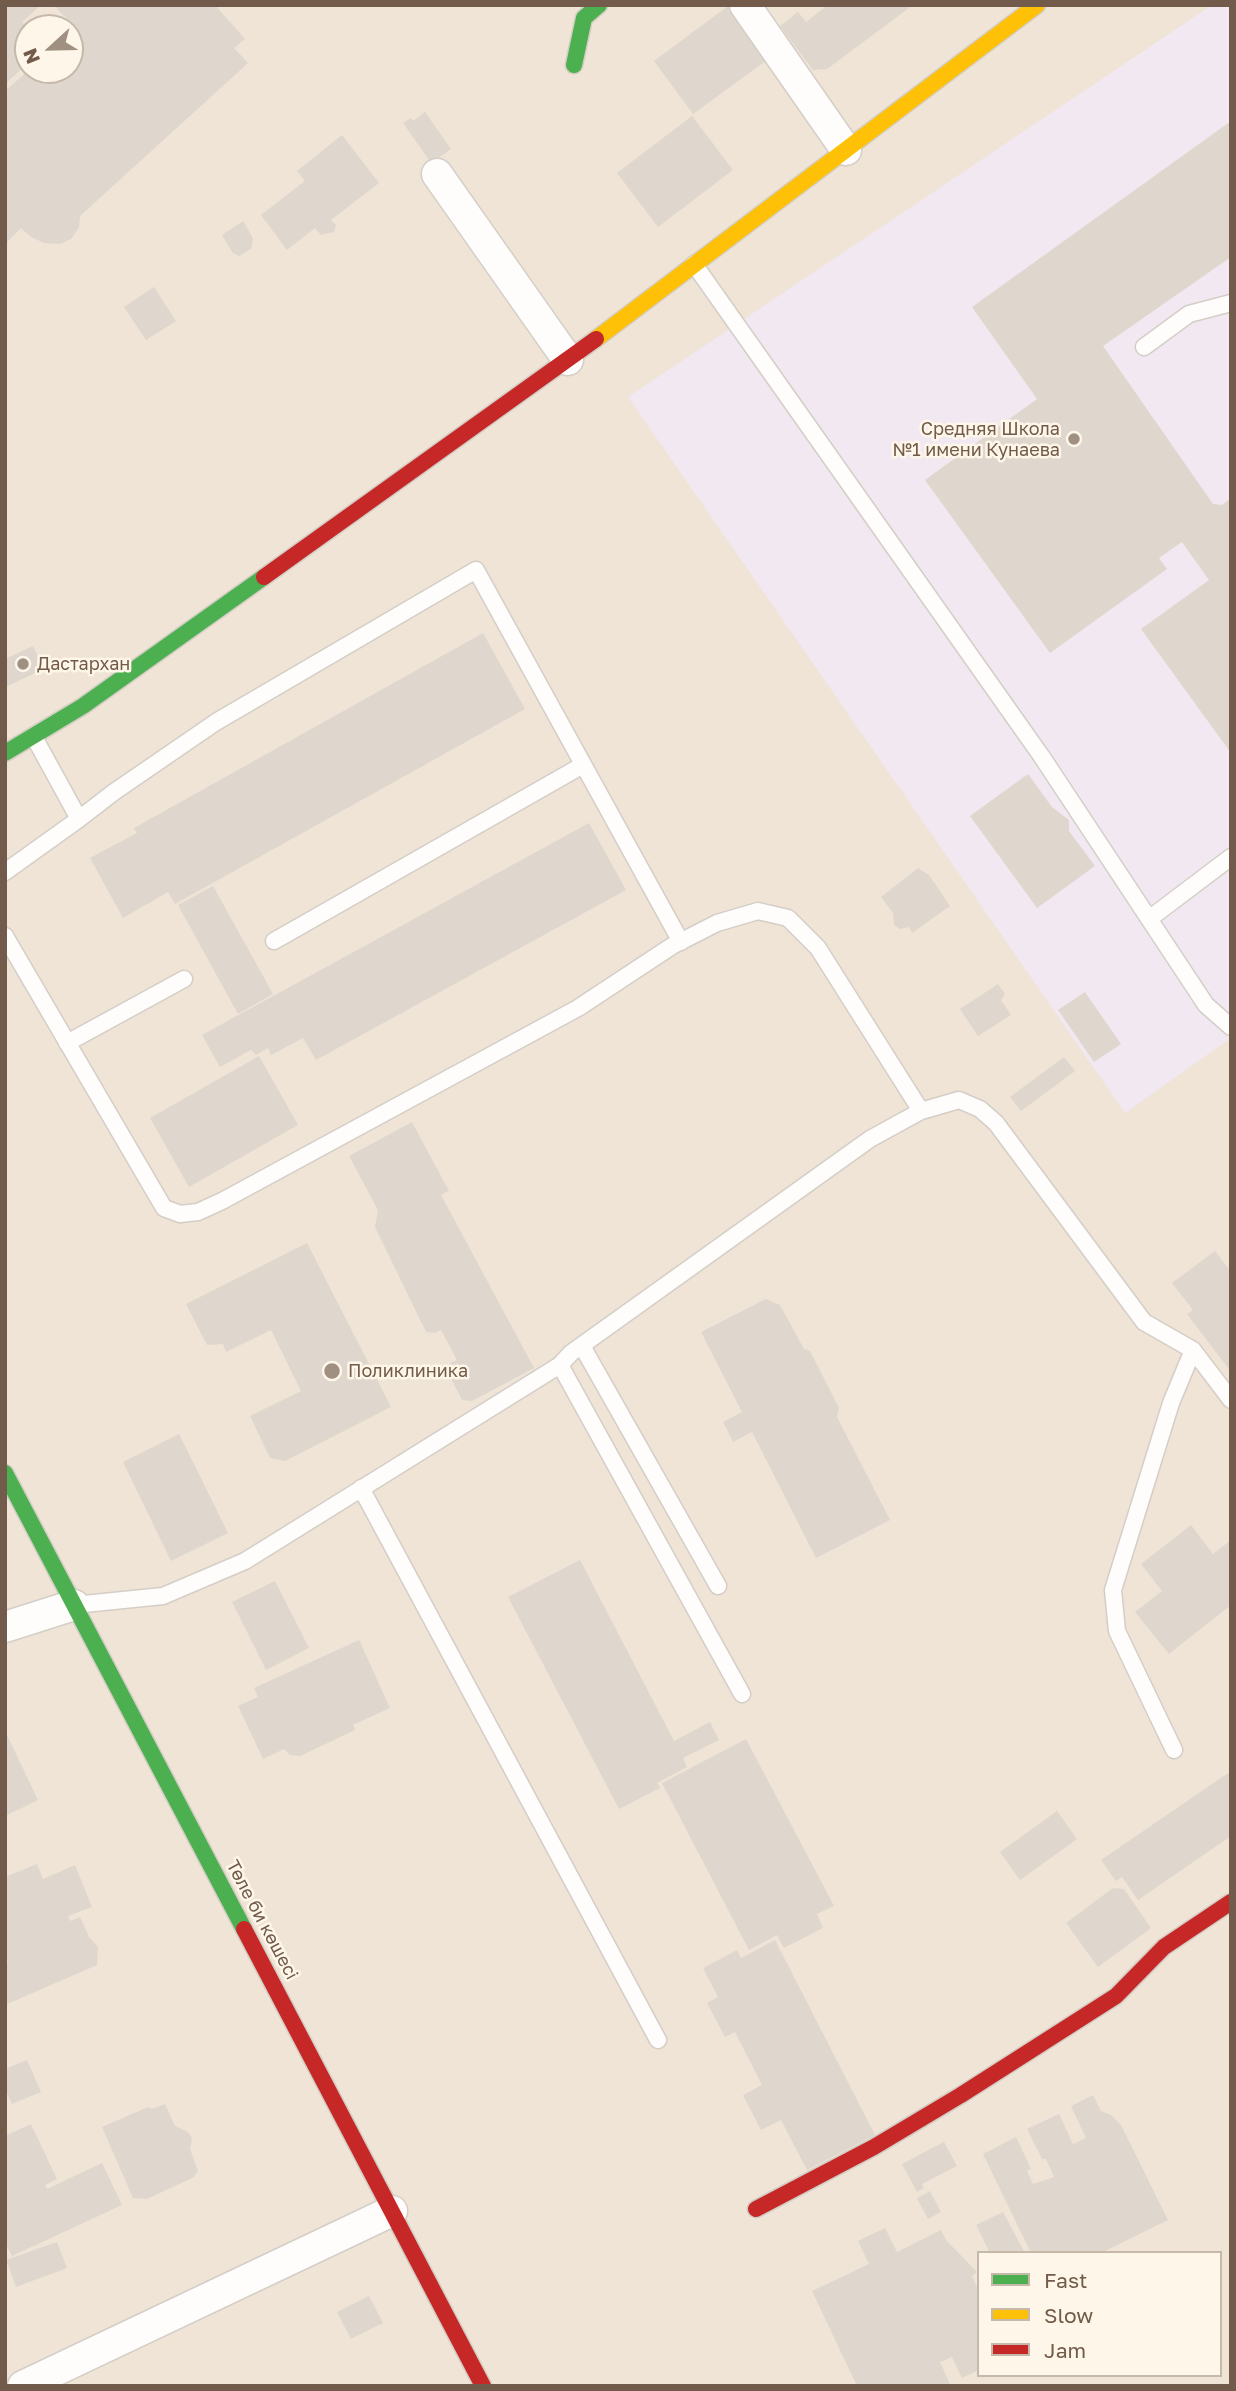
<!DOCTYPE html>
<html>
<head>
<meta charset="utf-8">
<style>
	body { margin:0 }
	#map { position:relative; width:1236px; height:2391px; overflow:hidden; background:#f5f1e9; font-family:"Golos Text",sans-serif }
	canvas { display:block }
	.frame { position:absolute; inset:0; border:7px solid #725b4a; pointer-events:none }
	.legend { position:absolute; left:977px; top:2251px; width:245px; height:126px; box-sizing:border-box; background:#fef7e9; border:2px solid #c6b9a9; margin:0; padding:9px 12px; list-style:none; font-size:21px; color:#725b4a }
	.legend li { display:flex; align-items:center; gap:14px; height:35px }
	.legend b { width:35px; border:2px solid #c6b9a9 }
	.north { position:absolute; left:14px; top:14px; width:70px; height:70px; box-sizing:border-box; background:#fef7e9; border:2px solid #c6b9a9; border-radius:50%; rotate:248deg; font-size:19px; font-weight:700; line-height:28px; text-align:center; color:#725b4a }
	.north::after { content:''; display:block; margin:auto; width:24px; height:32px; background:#a09082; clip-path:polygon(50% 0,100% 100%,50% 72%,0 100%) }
</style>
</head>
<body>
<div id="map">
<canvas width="1236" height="2391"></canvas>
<div class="frame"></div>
<ul class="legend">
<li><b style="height:9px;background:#4caf50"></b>Fast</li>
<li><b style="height:9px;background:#ffc107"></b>Slow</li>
<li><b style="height:9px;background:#c62828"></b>Jam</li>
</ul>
<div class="north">N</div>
</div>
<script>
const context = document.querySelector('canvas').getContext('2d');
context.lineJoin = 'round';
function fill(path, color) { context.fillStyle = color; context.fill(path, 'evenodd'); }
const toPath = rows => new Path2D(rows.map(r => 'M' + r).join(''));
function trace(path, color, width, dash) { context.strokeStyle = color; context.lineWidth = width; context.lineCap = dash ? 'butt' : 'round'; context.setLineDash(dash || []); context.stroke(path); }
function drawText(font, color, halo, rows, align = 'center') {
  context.font = font + ' "Golos Text",sans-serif'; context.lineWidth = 5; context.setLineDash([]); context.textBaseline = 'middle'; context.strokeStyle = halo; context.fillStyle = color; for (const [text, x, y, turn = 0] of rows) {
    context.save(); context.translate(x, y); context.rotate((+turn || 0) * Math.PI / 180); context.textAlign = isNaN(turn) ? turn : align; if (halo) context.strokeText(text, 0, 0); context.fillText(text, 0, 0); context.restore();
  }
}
fill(toPath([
	[5,5,1231,5,1231,2386,5,2386],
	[28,28,70,28,70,70,28,70],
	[979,2253,1220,2253,1220,2375,979,2375]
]), '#efe4d6');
fill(toPath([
	[1212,5,1231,5,1231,1038,1125,1113,628,397]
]), '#f2e8f1');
fill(toPath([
	[5,5,41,5,22,22,28,28,28,63,5,84],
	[54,5,215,5,245,39,234,48,248,63,80,216,79,227,71,239,60,244,44,243,31,237,21,228,5,244,5,91,29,70,70,70,70,34,76,29],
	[828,5,907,5,909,8,827,69,813,70,780,26,798,12,806,22],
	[728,6,767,60,693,114,654,61],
	[425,112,451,149,437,159,429,160,403,123,411,118,413,121],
	[692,116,733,170,658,227,617,173],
	[1231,121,1231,257,1103,346,1213,504,1222,505,1231,498,1231,753,1141,629,1209,580,1182,542,1159,558,1167,569,1050,653,925,480,1037,399,972,307],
	[342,135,379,183,331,220,336,225,334,232,321,235,315,228,287,250,261,215,305,181,297,171],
	[243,221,253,238,251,249,239,256,233,253,222,235],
	[154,287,176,321,146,340,124,307],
	[483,633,525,709,175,904,168,892,123,918,90,858,137,833,134,828],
	[33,646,44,669,5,687,5,659],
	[1028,774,1052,807,1069,820,1069,831,1095,866,1037,908,970,816],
	[589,823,626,890,316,1060,303,1038,271,1055,268,1048,256,1055,251,1050,220,1067,202,1035],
	[918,868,929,875,950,906,912,933,909,927,900,929,894,925,893,913,881,897],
	[213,886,273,994,238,1014,178,905],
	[998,984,1005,994,1001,1000,1011,1015,978,1036,960,1009],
	[1085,992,1121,1044,1094,1062,1058,1010],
	[259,1056,298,1125,189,1187,150,1118],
	[1064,1057,1075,1071,1021,1111,1010,1097],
	[412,1122,449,1191,441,1195,534,1368,472,1401,462,1400,447,1371,450,1363,457,1360,441,1330,435,1333,426,1332,375,1227,378,1210,349,1156],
	[307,1243,391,1407,285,1461,270,1458,250,1416,301,1391,271,1330,226,1352,223,1344,207,1345,186,1304],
	[1215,1251,1231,1272,1231,1372,1187,1314,1193,1310,1172,1283],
	[766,1299,780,1305,804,1349,810,1351,839,1408,837,1417,890,1520,816,1558,752,1432,733,1442,723,1422,742,1412,701,1332],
	[179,1434,228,1533,171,1561,123,1462],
	[1191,1525,1213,1554,1231,1540,1231,1605,1169,1654,1135,1612,1162,1591,1141,1564],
	[580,1560,674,1741,710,1722,719,1740,683,1758,687,1767,657,1783,660,1788,619,1809,508,1597],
	[275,1581,309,1648,266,1670,232,1602],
	[359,1640,390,1708,353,1725,355,1730,300,1756,290,1755,284,1749,263,1759,238,1706,258,1697,254,1688],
	[5,1731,38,1800,5,1816],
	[746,1739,834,1906,817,1914,823,1928,784,1948,777,1935,749,1950,662,1783],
	[1231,1771,1231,1836,1138,1900,1122,1877,1116,1881,1101,1860],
	[1057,1811,1077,1839,1020,1880,1000,1852],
	[37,1864,43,1879,75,1865,92,1907,68,1916,70,1921,80,1917,89,1937,98,1947,97,1965,5,2005,5,1963,8,1962,5,1954,5,1877],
	[1113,1888,1124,1889,1151,1928,1098,1967,1066,1923],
	[775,1940,875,2135,807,2170,781,2120,761,2130,743,2095,762,2085,735,2032,725,2037,707,2003,718,1997,703,1968,737,1950,741,1958],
	[27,2060,41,2092,12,2104,5,2089,5,2069],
	[1093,2095,1101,2111,1111,2115,1121,2125,1168,2220,1101,2253,1031,2253,983,2154,1016,2137,1031,2169,1027,2171,1033,2184,1054,2177,1046,2159,1042,2159,1027,2129,1059,2114,1073,2144,1086,2138,1071,2106],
	[165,2104,175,2126,188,2132,192,2138,190,2149,198,2171,194,2177,147,2199,133,2198,102,2127,148,2107,152,2109],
	[31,2124,57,2179,45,2185,47,2189,102,2163,122,2205,12,2256,5,2242,5,2136],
	[944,2142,957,2166,922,2184,924,2188,917,2192,902,2164],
	[930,2191,941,2212,928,2219,917,2198],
	[1003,2212,1025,2253,990,2253,976,2225],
	[885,2228,897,2252,941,2230,946,2240,977,2272,972,2276,979,2292,979,2370,962,2378,952,2357,940,2362,950,2384,946,2386,902,2386,901,2383,896,2386,857,2386,812,2291,869,2264,858,2241],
	[57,2242,67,2268,16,2287,6,2260],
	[369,2296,383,2323,351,2339,337,2312]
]), '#dfd7ce');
const lane = toPath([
	[694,264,1042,757,1206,1005,1231,1027],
	[1144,347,1189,314,1231,303],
	[79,819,114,792,216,722,476,570,681,942],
	[5,872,79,819,34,737],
	[1149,919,1231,857],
	[5,936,164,1208,180,1214,198,1212,222,1201,578,1008,672,946,717,923,758,911,788,918,818,948,921,1111],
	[274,941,583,765],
	[67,1043,184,979],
	[582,1346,718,1586],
	[560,1365,742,1694],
	[361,1488,658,2040],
	[74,1605,163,1596,245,1561,560,1365,571,1353,870,1139,921,1111,959,1100,980,1109,996,1123,1144,1322,1193,1350,1231,1400],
	[1174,1750,1117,1631,1113,1590,1171,1403,1193,1350]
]);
const street = toPath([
	[745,5,846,150],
	[437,174,568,360],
	[5,1627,74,1605],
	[23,2386,392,2211]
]);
const fast = toPath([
	[574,65,584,18,599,5],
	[5,753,83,706,264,577],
	[5,1473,244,1929]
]);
const slow = toPath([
	[596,339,1037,5]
]);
const jam = toPath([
	[264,577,596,339],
	[244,1929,483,2386],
	[756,2209,874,2147,961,2095,1116,1996,1164,1947,1231,1902]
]);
trace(lane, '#d4cec7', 19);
trace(street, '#d4cec7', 33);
trace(fast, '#d3cdc4', 19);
trace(slow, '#d3cdc4', 19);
trace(jam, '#d3cdc4', 19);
trace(lane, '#fefdfc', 16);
trace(street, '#fefdfc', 30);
trace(fast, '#4caf50', 16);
trace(slow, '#ffc107', 16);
trace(jam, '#c62828', 16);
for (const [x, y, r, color] of [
	[1074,439,7,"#a09082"],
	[23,664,7,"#a09082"],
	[332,1371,9,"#a09082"]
]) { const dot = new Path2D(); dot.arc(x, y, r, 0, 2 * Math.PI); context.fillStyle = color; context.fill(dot); trace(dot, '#fef7e9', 2.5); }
drawText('18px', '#725b4a', '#fef7e9', [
	["Средняя Школа",1060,429,"right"],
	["№1 имени Кунаева",1060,450,"right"],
	["Дастархан",37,664],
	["Поликлиника",348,1371]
], 'left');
drawText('18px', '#725b4a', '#fef7e9', [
	["Төле би көшесі",262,1920,62]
]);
</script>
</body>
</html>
